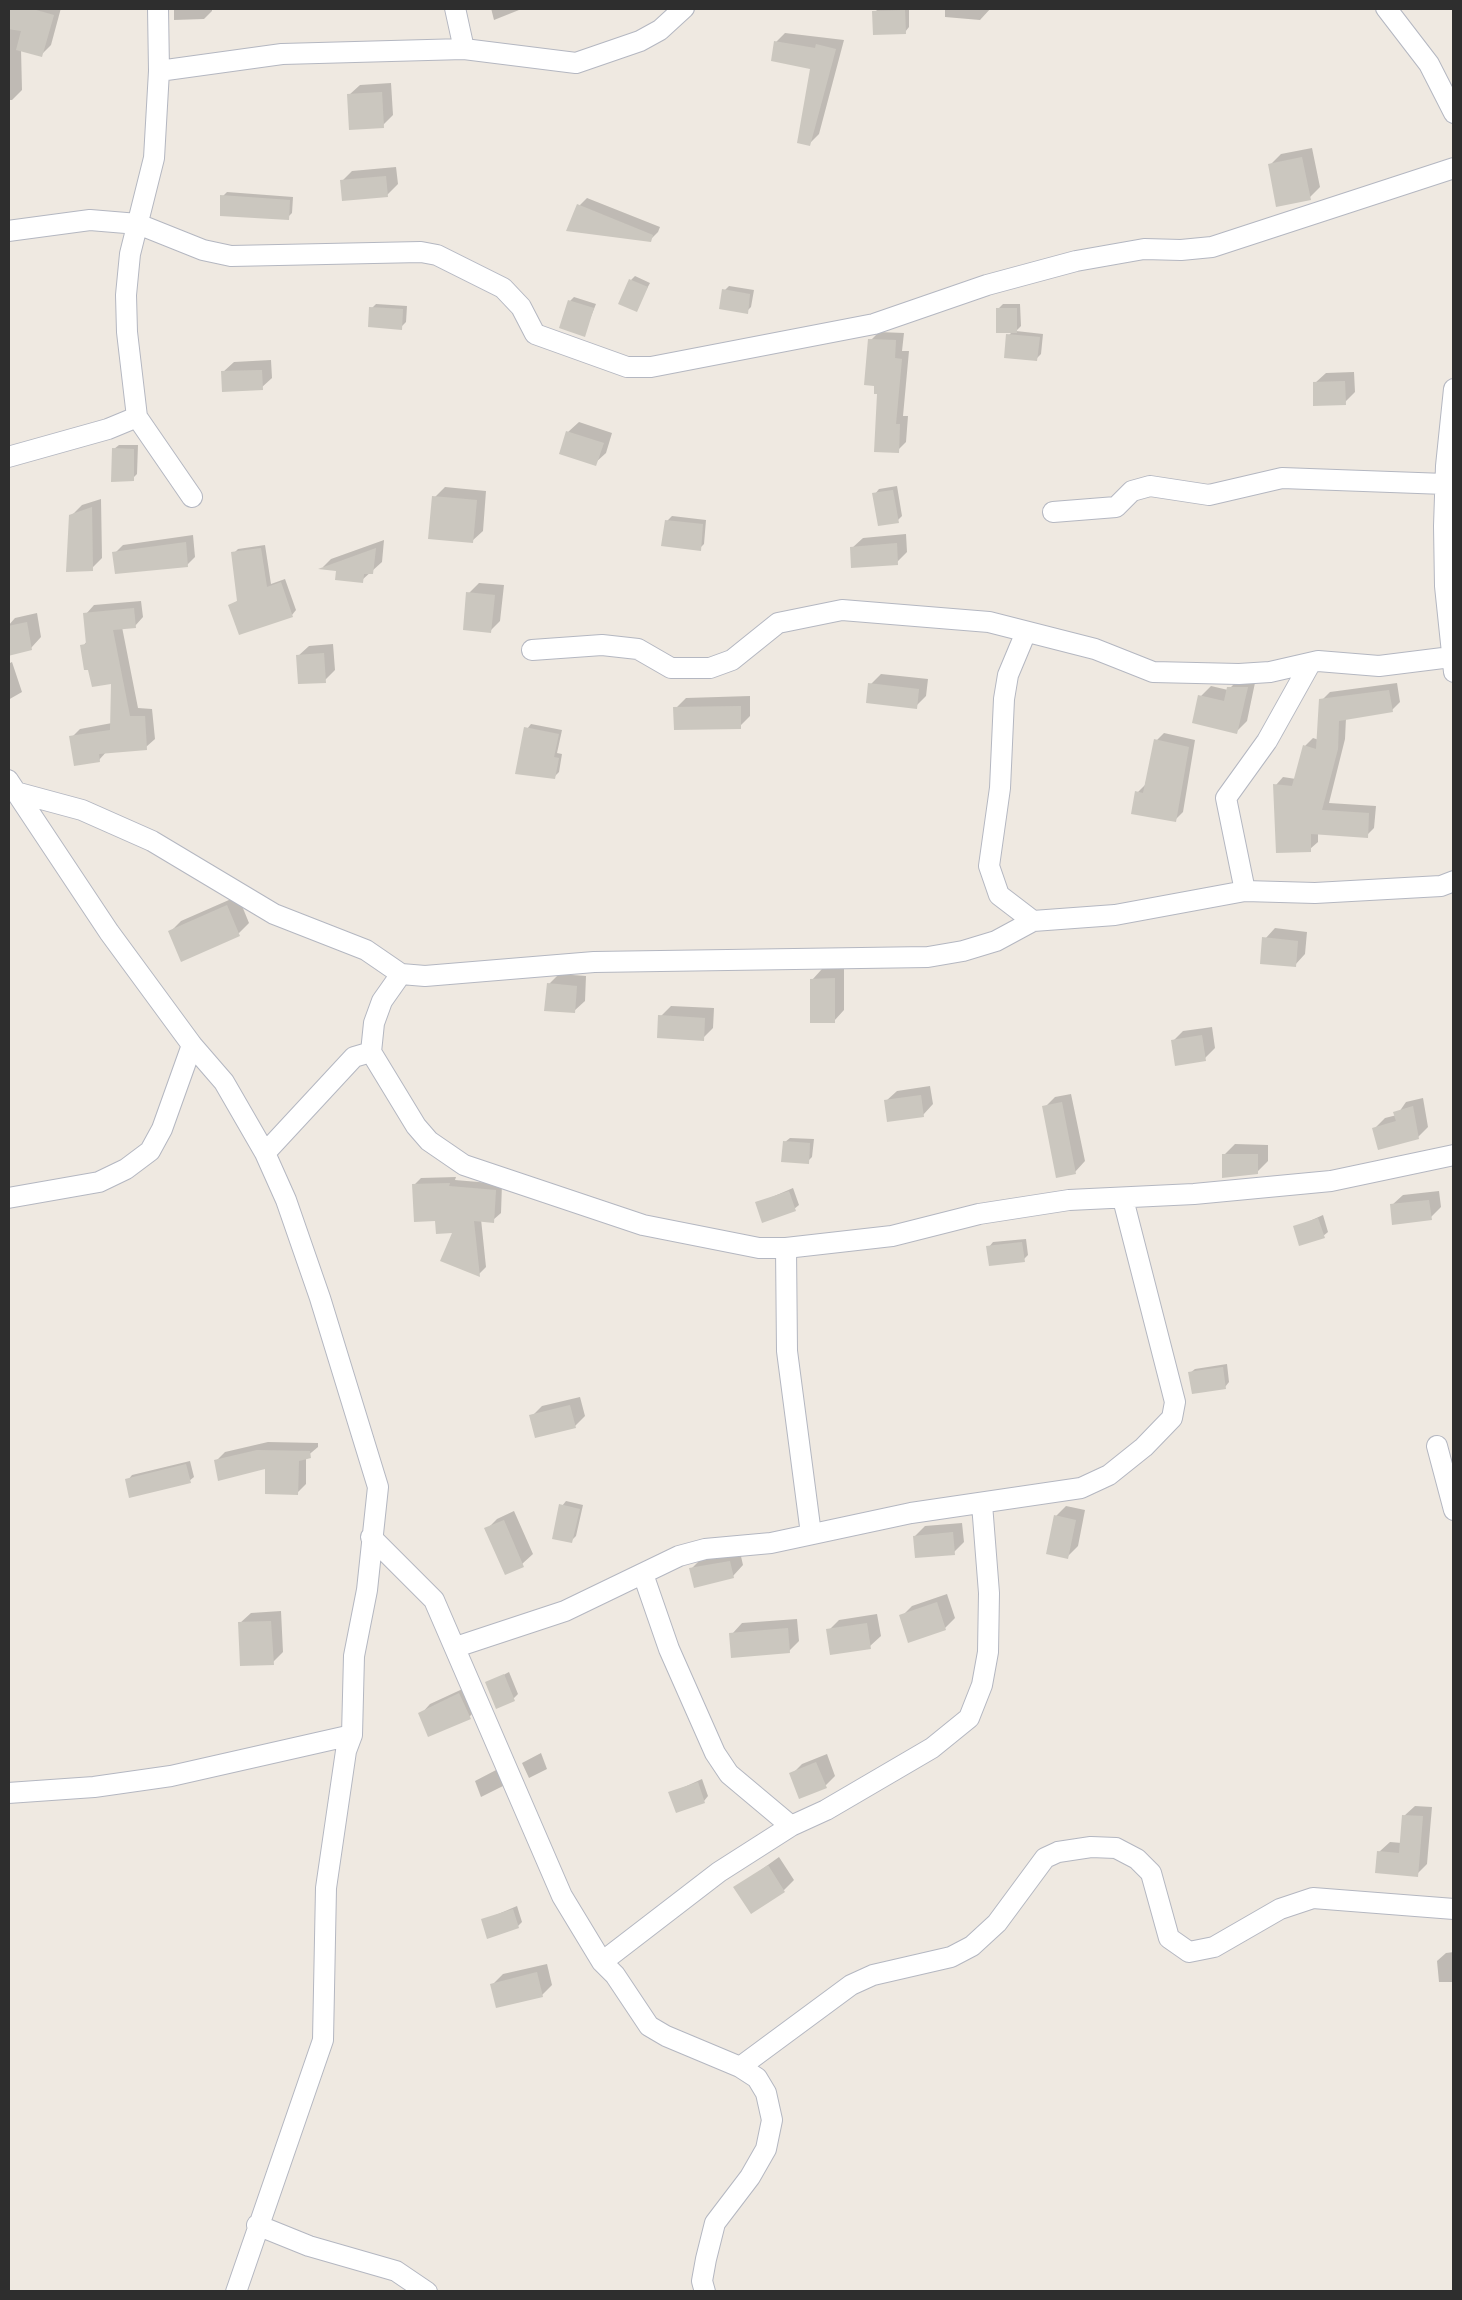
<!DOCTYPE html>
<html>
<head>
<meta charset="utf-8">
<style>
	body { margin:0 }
	#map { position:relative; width:1462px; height:2300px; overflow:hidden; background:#efe9e1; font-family:Cabin,sans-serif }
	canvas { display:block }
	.frame { position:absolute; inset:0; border:10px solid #2e2e2e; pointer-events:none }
</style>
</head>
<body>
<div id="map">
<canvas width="1462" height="2300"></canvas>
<div class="frame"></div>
</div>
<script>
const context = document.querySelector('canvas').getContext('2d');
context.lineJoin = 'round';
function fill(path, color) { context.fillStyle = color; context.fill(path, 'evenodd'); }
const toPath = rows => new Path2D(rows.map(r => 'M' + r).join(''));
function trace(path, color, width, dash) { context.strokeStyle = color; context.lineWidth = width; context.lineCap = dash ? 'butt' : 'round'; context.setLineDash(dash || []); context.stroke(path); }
fill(toPath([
	[8,8,61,8,51,45,41,55,21,49,22,90,12,100,8,100],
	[174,8,212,8,212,11,204,19,174,20],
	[491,8,518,8,519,10,494,20],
	[879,8,909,8,909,27,905,32,875,12],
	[945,8,991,8,980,20,945,17],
	[785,33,844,40,819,134,810,143,813,67,776,42],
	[391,83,393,115,383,125,349,95,360,85],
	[1312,148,1320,187,1310,197,1271,164,1281,154],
	[396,167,398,184,387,195,342,181,352,171],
	[227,192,293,197,292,213,288,217,223,196],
	[587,198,660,227,658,232,650,240,579,206],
	[635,276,650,283,636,309,631,280],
	[729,286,754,290,751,307,747,311,725,290],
	[574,297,596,304,584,334,570,301],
	[376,304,407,306,406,322,401,327,372,308],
	[1003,304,1020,304,1021,326,1016,331,1043,334,1041,354,1036,359,1009,335,1014,330,998,309],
	[879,332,904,333,902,351,909,351,903,416,908,416,906,442,898,450,880,392,871,340],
	[271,360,272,378,261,388,223,372,234,362],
	[1354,372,1355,392,1345,402,1315,383,1326,373],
	[579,422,612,433,606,453,595,463,568,432],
	[119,445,138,445,137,474,133,478,114,449],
	[897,486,902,516,898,520,875,494,879,489],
	[445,487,486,491,483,531,472,541,435,497],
	[101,499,102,558,92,568,71,516,82,505],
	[672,516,706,520,704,544,700,548,667,521],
	[906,534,907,552,897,562,852,548,863,538],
	[193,535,195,557,187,565,115,553,123,545],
	[384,540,382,562,362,580,339,569,323,567,331,559],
	[265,545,271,584,285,579,296,610,292,615,231,605,239,600,234,553,238,549],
	[479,583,504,585,500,621,490,631,469,593],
	[141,601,143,617,135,626,122,627,138,708,152,709,155,739,146,747,108,750,99,760,72,737,80,729,112,723,114,681,83,646,88,640,86,614,94,605],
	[37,613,41,637,31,648,10,652,8,626,15,618],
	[333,644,335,670,325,680,298,656,309,646],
	[12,662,22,692,8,700,8,664],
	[881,674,928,679,926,696,916,706,871,684],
	[1240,678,1256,678,1247,721,1237,731,1201,696,1211,686,1228,690],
	[1397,683,1400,702,1392,710,1346,718,1345,739,1329,803,1376,806,1374,828,1367,835,1318,832,1318,842,1310,849,1276,785,1283,777,1296,779,1305,746,1313,738,1319,740,1322,700,1330,692],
	[750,696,750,716,740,726,676,708,686,698],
	[531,724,562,730,557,753,562,754,559,772,554,777,527,729],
	[1164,733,1195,740,1183,812,1175,820,1137,793,1145,785,1156,741],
	[238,896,249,923,239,933,182,958,171,931,181,921],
	[1275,928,1307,932,1305,954,1295,965,1265,939],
	[822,969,844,969,844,1010,834,1021,812,980],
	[559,974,586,976,585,1001,574,1011,549,984],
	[671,1006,714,1008,713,1028,703,1038,661,1016],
	[1212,1027,1215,1048,1205,1058,1173,1041,1183,1031],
	[930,1086,933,1104,923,1115,886,1101,897,1091],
	[1071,1094,1085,1161,1075,1172,1045,1107,1055,1097],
	[1423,1098,1428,1127,1418,1137,1375,1128,1385,1118,1397,1115,1406,1102],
	[790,1138,814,1139,812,1157,808,1161,785,1142],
	[1235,1144,1268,1145,1268,1161,1257,1172,1224,1155],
	[456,1177,455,1180,502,1184,501,1213,493,1220,481,1219,486,1267,479,1274,456,1230,437,1218,414,1185,421,1178],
	[793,1188,799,1205,794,1209,758,1203],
	[1439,1191,1441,1207,1430,1218,1392,1205,1403,1195],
	[1323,1215,1328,1232,1323,1236,1296,1227],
	[1026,1239,1028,1255,1024,1259,989,1247,993,1242],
	[1227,1364,1229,1382,1225,1387,1190,1373,1195,1369],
	[580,1397,585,1416,575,1426,532,1416,542,1406],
	[268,1442,318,1443,318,1447,306,1457,306,1484,297,1493,268,1466,216,1461,225,1452],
	[190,1461,194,1477,189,1481,128,1480,132,1475],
	[566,1501,583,1505,576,1536,572,1540,562,1506],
	[1066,1506,1085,1510,1078,1546,1068,1556,1056,1516],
	[514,1511,533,1554,522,1564,487,1529,497,1519],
	[962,1523,964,1542,954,1552,915,1536,925,1526],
	[740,1552,743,1565,733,1576,692,1568,702,1558],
	[947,1594,955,1618,945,1628,902,1616,912,1606],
	[281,1611,283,1652,273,1662,240,1623,251,1613],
	[877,1614,881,1636,870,1646,829,1630,839,1620],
	[797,1619,799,1641,789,1651,732,1634,742,1623],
	[509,1672,518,1694,513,1699,488,1683],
	[469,1686,478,1708,469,1717,421,1714,430,1704],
	[541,1753,547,1769,529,1778,522,1763],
	[827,1754,835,1776,825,1786,792,1774,802,1764],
	[498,1769,505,1785,481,1797,475,1781],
	[702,1779,708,1796,704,1801,671,1793],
	[1415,1806,1432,1807,1427,1864,1417,1874,1379,1852,1390,1842,1402,1843,1404,1816],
	[779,1857,794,1880,784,1890,737,1887],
	[517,1906,522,1922,518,1926,484,1920],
	[1454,1952,1454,1982,1439,1982,1437,1961,1446,1953],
	[547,1964,552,1985,542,1995,493,1984,503,1974]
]), '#0003');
fill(toPath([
	[8,8,29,8,54,15,42,57,16,50,21,31,8,29],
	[905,10,906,34,873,35,872,11],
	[774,41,815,48,816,44,836,49,810,146,797,143,810,69,771,61],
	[382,92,384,128,349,130,347,94],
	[1302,157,1311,200,1276,207,1268,164],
	[386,176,388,197,342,201,340,180],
	[220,195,290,200,289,220,220,216],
	[577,204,653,235,651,242,566,231],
	[629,279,648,287,637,312,618,304],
	[722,289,750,294,748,314,719,309],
	[568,300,594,308,585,337,559,328],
	[369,307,403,309,402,330,368,327],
	[996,308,1017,308,1017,333,996,333],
	[1006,334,1040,337,1037,361,1004,358],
	[868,339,896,340,895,358,902,359,896,424,900,424,899,453,874,452,877,394,874,394,874,386,864,385],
	[262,370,263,390,222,392,221,371],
	[1345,381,1346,405,1313,406,1313,382],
	[566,431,604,443,596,466,559,454],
	[112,448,134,449,134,481,111,482],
	[893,490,899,523,878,526,872,493],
	[432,496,477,500,473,543,428,539],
	[92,507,93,571,66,572,69,515],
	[665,520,703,524,701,551,661,546],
	[186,542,188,567,115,574,112,552],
	[897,543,898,565,851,568,850,547],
	[261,548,267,587,281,582,293,617,239,635,228,605,237,601,231,552],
	[376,548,373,574,364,574,363,583,335,580,336,571,318,569],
	[466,592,495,595,491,633,463,630],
	[134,608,136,628,113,630,130,716,145,716,147,750,99,754,100,762,74,766,69,736,110,730,111,684,92,687,88,670,84,670,80,645,86,644,83,613],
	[27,622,32,650,8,656,8,626],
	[324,653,326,683,298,684,296,655],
	[868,683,919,689,917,709,866,703],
	[1227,687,1248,687,1237,734,1192,723,1198,695,1224,701],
	[1389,690,1393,712,1339,721,1338,749,1322,810,1369,813,1368,838,1311,834,1311,852,1276,853,1273,784,1292,786,1303,745,1316,749,1319,699],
	[741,706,741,729,674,730,673,707],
	[524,727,559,734,554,757,559,758,555,779,515,774],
	[1154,739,1189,747,1176,822,1131,814,1135,791,1143,793],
	[227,905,240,936,181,962,168,931],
	[1262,937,1298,941,1296,967,1260,964],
	[835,978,835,1023,810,1023,810,979],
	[547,983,577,986,575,1013,544,1011],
	[658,1015,705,1018,704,1041,657,1038],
	[1202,1035,1206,1061,1175,1066,1171,1040],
	[921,1095,924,1117,887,1122,884,1100],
	[1062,1102,1076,1174,1056,1178,1042,1106],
	[1413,1106,1419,1139,1378,1150,1372,1128,1396,1121,1393,1112],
	[783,1141,810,1143,809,1164,781,1162],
	[1222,1154,1258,1154,1258,1174,1222,1178],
	[450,1183,449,1186,496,1190,494,1223,474,1221,480,1277,440,1261,452,1233,436,1234,435,1221,414,1222,412,1184],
	[789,1191,796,1211,762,1223,755,1202],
	[1429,1200,1432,1220,1392,1225,1390,1204],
	[1318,1218,1325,1238,1299,1246,1293,1226],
	[1022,1242,1025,1262,989,1266,986,1246],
	[1223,1367,1226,1389,1192,1394,1188,1372],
	[570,1405,576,1428,535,1438,529,1415],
	[257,1450,310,1451,311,1458,299,1461,298,1495,265,1494,265,1469,218,1481,214,1460],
	[186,1464,191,1483,129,1498,125,1479],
	[559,1504,580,1509,572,1543,552,1539],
	[1054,1515,1076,1520,1068,1559,1046,1554],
	[504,1520,524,1567,505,1575,484,1528],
	[953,1532,955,1555,915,1558,913,1536],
	[730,1561,734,1578,694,1588,689,1568],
	[937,1602,946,1630,908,1643,899,1615],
	[271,1621,274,1665,240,1666,238,1622],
	[867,1623,871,1649,830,1655,826,1629],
	[788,1628,790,1653,731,1658,729,1633],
	[504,1674,515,1701,496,1709,485,1682],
	[459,1693,471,1719,428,1737,418,1713],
	[816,1762,827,1788,799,1799,789,1773],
	[698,1782,705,1803,676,1813,668,1792],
	[1402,1815,1423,1816,1418,1877,1375,1873,1377,1851,1399,1853],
	[768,1865,785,1892,751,1914,733,1887],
	[513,1909,519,1928,487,1939,481,1919],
	[537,1972,543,1997,496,2008,490,1984]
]), '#cbc7bf');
const minor = toPath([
	[158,8,159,71,154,158,130,254,126,295,127,332,137,417,192,497],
	[455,8,464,49],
	[1386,8,1429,64,1454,113],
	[159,71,282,54,464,49,576,63,640,41,660,30,684,8],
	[8,231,90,220,138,224,203,250,231,256,421,252,437,255,503,288,521,307,535,334,627,367,651,367,874,324,987,285,1076,261,1144,249,1181,250,1212,247,1454,168],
	[1454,389,1446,466,1444,526,1445,586,1454,672],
	[8,457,108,429,137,417],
	[1053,512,1116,507,1132,491,1150,486,1209,495,1282,478,1445,484],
	[1026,632,1008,675,1004,699,1000,788,989,866,999,895,1033,921],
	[532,650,602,645,638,649,671,668,710,668,732,660,778,623,842,610,989,622,1095,649,1153,672,1239,674,1270,672,1318,661,1379,666,1451,657],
	[8,780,109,932,192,1045,224,1082,265,1153,286,1200,320,1298,378,1487,367,1590,354,1656,352,1735,346,1751,326,1888,323,2040,236,2292],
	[19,793,82,810,152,841,274,914,366,950,401,974,425,976,594,962,928,957,963,951,996,941,1033,921,1115,915,1245,891,1315,893,1441,886,1454,881],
	[1245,891,1226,798,1267,741,1310,664],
	[371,1052,416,1126,429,1141,464,1165,643,1225,759,1248,786,1248,892,1236,979,1214,1069,1200,1194,1194,1331,1181,1454,1155],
	[265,1153,354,1057,371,1052,374,1023,382,1001,401,974],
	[8,1198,99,1182,126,1169,150,1151,162,1129,192,1045],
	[786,1248,787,1351,811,1534],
	[1437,1446,1454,1510],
	[371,1537,434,1600,562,1896,602,1962,615,1975,649,2026,666,2036,740,2067,757,2078,766,2093,772,2120,766,2149,750,2177,715,2223,706,2259,702,2281,705,2292],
	[643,1574,669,1649,715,1753,729,1774,791,1826],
	[456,1647,565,1611,679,1556,705,1549,771,1543,911,1513,1081,1488,1109,1475,1144,1447,1172,1418,1175,1402,1123,1199],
	[8,1793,94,1787,171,1776,352,1735],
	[602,1962,719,1872,791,1826,826,1810,932,1748,969,1718,982,1685,988,1652,989,1593,982,1504],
	[740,2067,851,1985,873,1975,951,1957,972,1946,997,1923,1045,1858,1058,1852,1091,1847,1116,1848,1137,1859,1151,1873,1169,1938,1189,1952,1214,1947,1280,1909,1313,1898,1454,1909],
	[257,2225,309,2246,396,2271,427,2292]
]);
trace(minor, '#b4b7c1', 22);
trace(minor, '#fff', 20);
</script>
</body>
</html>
